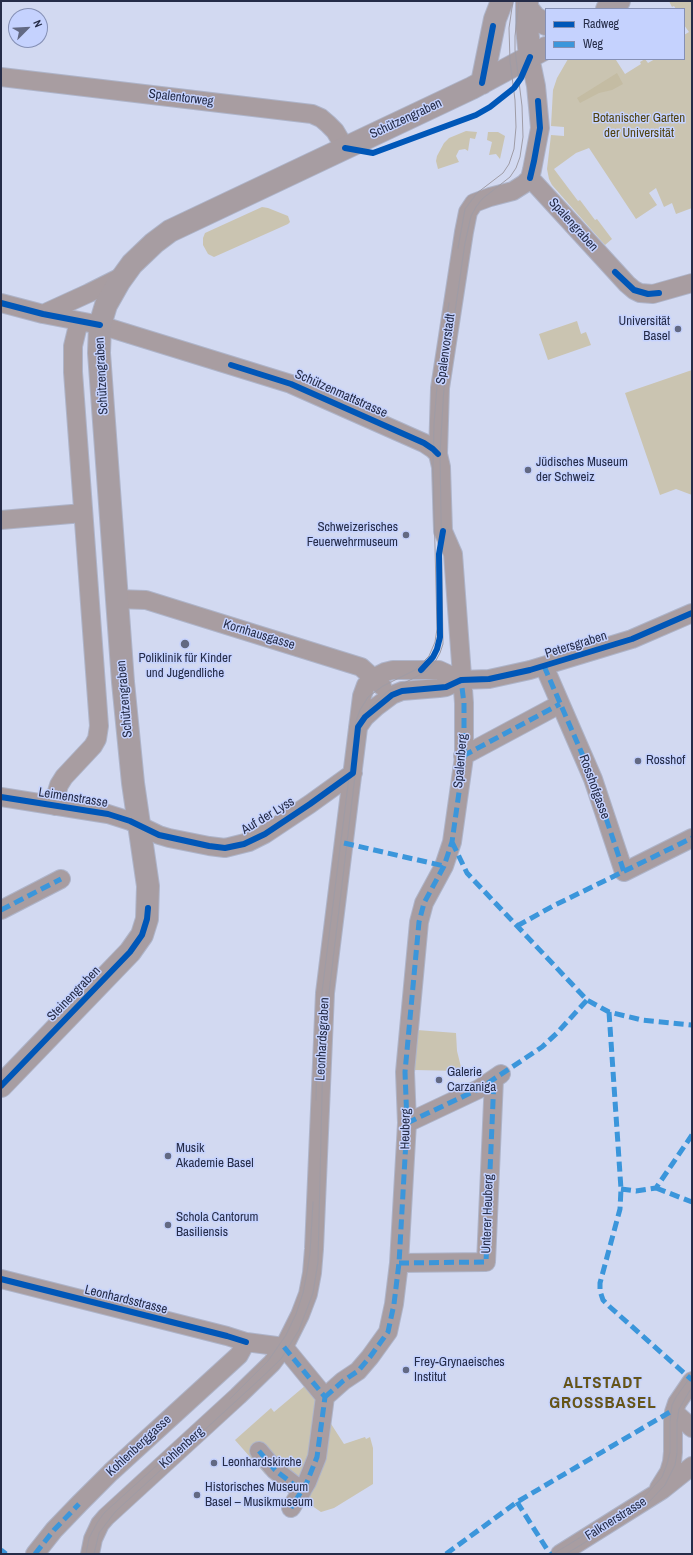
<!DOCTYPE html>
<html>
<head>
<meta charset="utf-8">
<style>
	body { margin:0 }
	#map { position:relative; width:693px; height:1555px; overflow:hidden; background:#d2d9f1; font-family:"Archivo Narrow",sans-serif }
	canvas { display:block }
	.frame { position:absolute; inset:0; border:2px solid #252c48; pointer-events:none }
	.legend { position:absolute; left:545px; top:8px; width:140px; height:52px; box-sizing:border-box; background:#c5d2fe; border:1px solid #8590b5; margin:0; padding:5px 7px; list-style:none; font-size:12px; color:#252c48 }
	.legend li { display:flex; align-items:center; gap:8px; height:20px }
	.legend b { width:20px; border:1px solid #8590b5 }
	.north { position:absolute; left:8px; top:8px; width:40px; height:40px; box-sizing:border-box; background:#c5d2fe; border:1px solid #8590b5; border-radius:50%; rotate:66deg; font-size:11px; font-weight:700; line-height:16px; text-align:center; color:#252c48 }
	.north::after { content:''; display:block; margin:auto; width:14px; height:18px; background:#626983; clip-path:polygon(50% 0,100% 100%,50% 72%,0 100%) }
</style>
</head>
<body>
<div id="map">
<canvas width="693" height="1555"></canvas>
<div class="frame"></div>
<ul class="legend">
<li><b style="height:5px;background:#0057b8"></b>Radweg</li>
<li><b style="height:5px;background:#3b96db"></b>Weg</li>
</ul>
<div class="north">N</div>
</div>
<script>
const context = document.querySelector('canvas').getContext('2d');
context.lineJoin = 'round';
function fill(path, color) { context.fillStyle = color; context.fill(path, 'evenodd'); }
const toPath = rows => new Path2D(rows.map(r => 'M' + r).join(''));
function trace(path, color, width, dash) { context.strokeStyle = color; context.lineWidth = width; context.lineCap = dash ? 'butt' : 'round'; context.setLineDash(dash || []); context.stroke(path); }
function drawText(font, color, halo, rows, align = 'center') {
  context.font = font + ' "Archivo Narrow",sans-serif'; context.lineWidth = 3; context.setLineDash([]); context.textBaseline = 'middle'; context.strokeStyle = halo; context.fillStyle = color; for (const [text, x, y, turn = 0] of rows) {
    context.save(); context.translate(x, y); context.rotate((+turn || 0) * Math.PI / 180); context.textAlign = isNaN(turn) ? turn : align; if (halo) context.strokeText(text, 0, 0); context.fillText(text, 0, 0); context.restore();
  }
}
fill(toPath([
	[669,1,692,1,692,208,676,214,672,203,664,207,656,188,649,193,657,205,636,219,589,148,576,153,554,169,578,201,580,200,595,220,597,219,612,239,605,245,552,185,549,179,547,169,551,135,564,136,564,127,551,126,553,90,557,78,568,59,616,60,625,74,641,64,640,62,645,59,648,63,655,59,684,59,684,35,689,32,684,25,684,9,676,9,674,6,672,7],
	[466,131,477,132,475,139,470,138,468,151,465,149,459,150,456,156,459,162,438,169,436,161,437,156,444,143,449,138],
	[488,132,498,132,505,136,500,159,496,154,489,155,492,142,487,140],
	[262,207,268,208,288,216,290,222,288,224,214,257,208,254,203,245,203,238,205,233],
	[577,321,581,334,586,332,591,345,548,360,539,334],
	[692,370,692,495,676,489,660,495,625,393],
	[417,1030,456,1033,457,1051,462,1071,414,1070],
	[306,1385,344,1444,365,1437,366,1439,370,1437,373,1448,373,1484,334,1508,321,1512,265,1474,235,1440,271,1408,274,1412]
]), '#cac4b1');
fill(toPath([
	[617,73,623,84,612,90,599,93,580,103,577,98]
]), '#c4bca3');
const minor = toPath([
	[1,77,312,114,321,118,328,124,335,131,345,148],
	[530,178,627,284,634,290,640,293,653,294,692,283],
	[1,303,43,314,100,325,291,384,424,443,433,449,438,454],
	[43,314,89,293,123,276],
	[1,520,83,513],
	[117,599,146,600,361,667,382,686],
	[544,666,593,779,624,872,692,838],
	[358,727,365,717,376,707,392,695,402,691,439,688,446,687,461,680,489,679,530,670,632,639,692,613],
	[463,756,560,704],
	[1,797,108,814,130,821,159,835,169,838,209,846,225,848,249,842,265,834,310,804,353,773],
	[55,806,56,795,59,785,64,777,93,746,97,739,99,726,73,372,73,346,79,321],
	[1,910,61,879],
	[407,1123,479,1089,501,1074],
	[399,1263,486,1262,494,1079],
	[1,1279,227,1336,246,1342,284,1347],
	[284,1347,325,1397,317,1457,307,1482,291,1508],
	[325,1397,343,1381,358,1371,370,1357,388,1332,394,1304,399,1263,407,1123,405,1072,419,922,424,903,444,866,452,842,464,757,464,703,453,554,443,531,441,467,438,454,440,388,464,232,468,212,474,203,490,197,513,191,524,184,530,178,532,170,540,128,536,86,530,57],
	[674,1412,692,1428],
	[259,1451,275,1470,302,1491],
	[659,1488,669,1472,672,1462,673,1452,673,1420,674,1412,677,1403,692,1381],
	[35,1554,54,1530,79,1504,111,1472,239,1355,246,1342],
	[90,1554,93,1539,100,1524,106,1517,238,1396,272,1363,284,1347,300,1315,308,1294,312,1273,314,1249,325,993,362,696,366,685,373,678,385,672,393,670,439,670,461,680],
	[560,1554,662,1490,692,1466]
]);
const secondary = toPath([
	[527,1,527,28,530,57],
	[527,8,535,18,546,24],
	[607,9,619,1],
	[482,83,495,19,502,1],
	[1,1086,130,952,142,935,147,919,148,886,133,783,123,682,99,353,100,325,106,305,119,282,132,264,154,243,170,231,472,88,546,48]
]);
trace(minor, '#aeb4c9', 20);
trace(secondary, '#aeb4c9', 24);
trace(minor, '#a89da1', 18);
trace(secondary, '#a79da2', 22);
trace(toPath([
	[458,248,465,209,477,193,503,173,509,164,514,149,516,127,515,100,510,61,509,28,513,1],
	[316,1100,317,1051,322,992,356,721,360,710,368,697,383,686,415,670,429,656,435,642,437,629,433,465,434,424,437,386,449,303],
	[230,1399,268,1361,286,1335,296,1314,303,1293,307,1272,310,1253,313,1202],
	[86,1554,89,1538,97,1523,104,1513,165,1458],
	[94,1554,99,1533,115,1512,259,1380,281,1359,299,1330,313,1293,318,1262,323,1053,329,993,360,734,365,717,371,706,388,691,416,677,428,670,435,662,440,653,443,644,440,453,444,387,465,243,471,216,476,207,482,199,510,177,516,168,520,157,523,137,522,106,515,50,515,36,519,1],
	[553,1554,627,1509,645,1496,662,1477,667,1464,670,1452,670,1421,672,1405,676,1397,692,1375],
	[566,1554,633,1513,649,1502,665,1485,675,1465,677,1453,677,1422,679,1409,692,1387]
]), '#9f9ca6', 1);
trace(toPath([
	[544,666,593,779,624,872],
	[463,756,560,704],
	[452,842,467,873,587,1000,609,1012,642,1020,692,1025],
	[344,843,444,866],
	[1,910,61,879],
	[517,926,553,906,692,838],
	[609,1012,621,1189,620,1209,600,1283,600,1291,603,1300,610,1307,692,1380],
	[407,1123,479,1089,542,1047,557,1033,587,1000],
	[656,1188,692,1202],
	[621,1189,636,1191,656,1188,692,1135],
	[399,1263,486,1262,494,1079],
	[284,1347,325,1397,317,1457,307,1482,291,1508],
	[325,1397,343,1381,358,1371,370,1357,388,1332,394,1304,399,1263,407,1123,405,1072,419,922,424,903,444,866,452,842,464,757,464,703,461,680],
	[259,1451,275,1470,302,1491],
	[517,1502,550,1554],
	[1,1550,6,1554],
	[35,1554,54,1530,79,1504],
	[446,1554,517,1502,670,1412,674,1412]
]), '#3b96db', 5, [10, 5]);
trace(toPath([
	[482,83,493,26],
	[345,148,373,153,476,115,490,107,514,88,521,78,530,57],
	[530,178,534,161,540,128,538,101],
	[615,272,634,290,648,294,659,293],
	[1,303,43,314,100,325],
	[231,365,291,384,424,443,433,449,438,454],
	[421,670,433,657,437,649,440,637,439,554,443,531],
	[1,797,108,814,130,821,159,835,209,846,225,848,244,844,265,834,310,804,353,773,358,727,365,717,392,695,402,691,446,687,461,680,489,679,530,670,632,639,692,613],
	[1,1086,130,952,142,935,147,919,148,908],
	[1,1279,227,1336,246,1342]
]), '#0057b8', 6);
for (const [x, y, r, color] of [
	[678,329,4,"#626983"],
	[528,470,4,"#626983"],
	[406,535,4,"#626983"],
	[185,644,5,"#626983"],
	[638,761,4,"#626983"],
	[439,1080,4,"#626983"],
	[168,1156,4,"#626983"],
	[168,1225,4,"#626983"],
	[406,1370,4,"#626983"],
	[214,1463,4,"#626983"],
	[197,1495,4,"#626983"]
]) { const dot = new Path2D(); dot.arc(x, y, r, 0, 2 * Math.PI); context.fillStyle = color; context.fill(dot); trace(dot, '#c5d2fe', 1.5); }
drawText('13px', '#252c48', '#c5d2fe', [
	["Spalentorweg",181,98,7],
	["Schützengraben",406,119,-25],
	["Spalengraben",573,225,48],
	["Spalenvorstadt",446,349,-82],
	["Schützengraben",102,376,-93],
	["Schützenmattstrasse",341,394,24],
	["Kornhausgasse",259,635,17],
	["Petersgraben",576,645,-17],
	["Schützengraben",125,699,-95],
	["Spalenberg",461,761,-85],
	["Rosshofgasse",594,787,70],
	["Leimenstrasse",73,798,9],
	["Auf der Lyss",268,816,-31],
	["Steinengraben",74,994,-46],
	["Leonhardsgraben",323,1039,-87],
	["Heuberg",406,1129,-89],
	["Unterer Heuberg",488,1214,-88],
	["Leonhardsstrasse",126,1300,14],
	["Kohlenberggasse",139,1446,-43],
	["Kohlenberg",182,1448,-42],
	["Falknerstrasse",616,1519,-32]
]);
drawText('13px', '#51430f', '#c5d2fe', [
	["Botanischer Garten",639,119],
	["der Universität",639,134]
]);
drawText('13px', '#252c48', '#c5d2fe', [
	["Universität",670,322,"right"],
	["Basel",670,337,"right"],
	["Jüdisches Museum",536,463],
	["der Schweiz",536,478],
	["Schweizerisches",398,528,"right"],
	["Feuerwehrmuseum",398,543,"right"],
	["Poliklinik für Kinder",185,659,"center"],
	["und Jugendliche",185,674,"center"],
	["Rosshof",646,761],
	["Galerie",447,1073],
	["Carzaniga",447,1088],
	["Musik",176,1149],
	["Akademie Basel",176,1164],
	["Schola Cantorum",176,1218],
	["Basiliensis",176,1233],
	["Frey-Grynaeisches",414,1363],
	["Institut",414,1378],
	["Leonhardskirche",222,1463],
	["Historisches Museum",205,1488],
	["Basel – Musikmuseum",205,1503]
], 'left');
context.letterSpacing = '1px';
drawText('bold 17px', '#655418', '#c5d2fe', [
	["ALTSTADT",603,1383],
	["GROSSBASEL",603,1403]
]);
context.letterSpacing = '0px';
</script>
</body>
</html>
